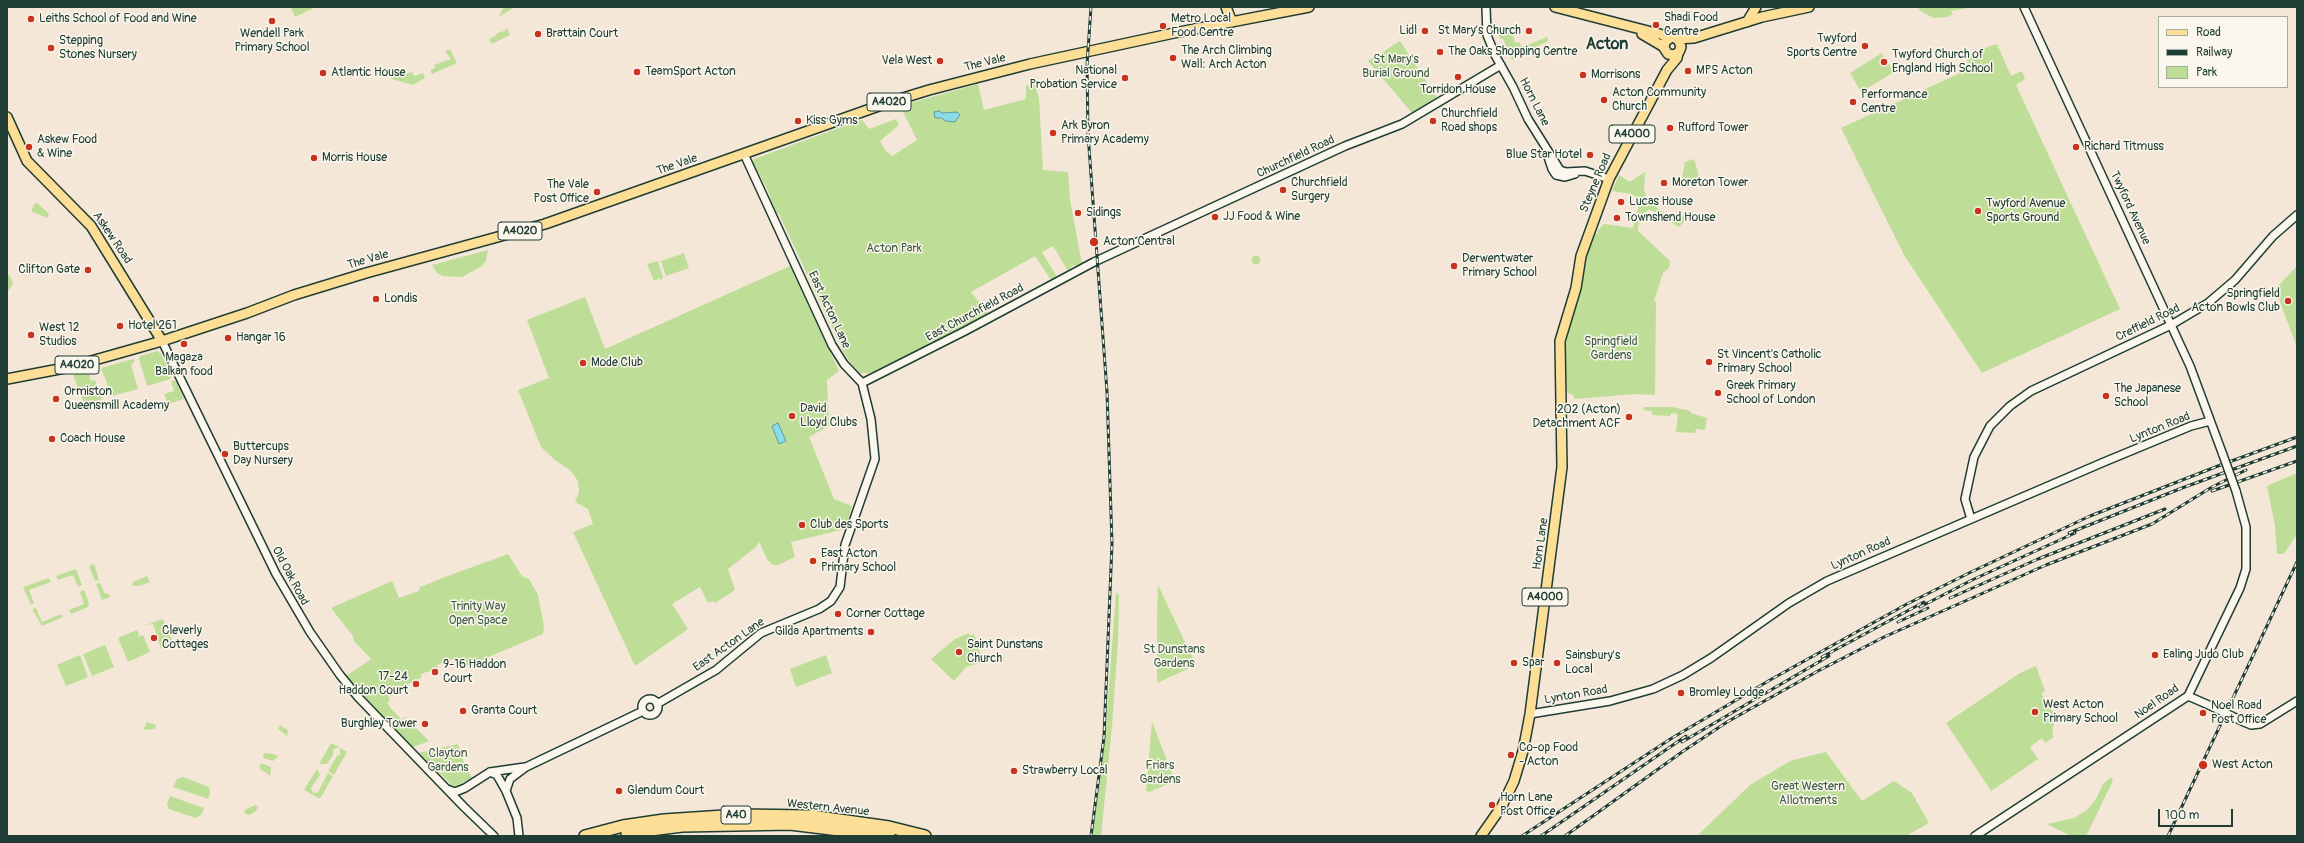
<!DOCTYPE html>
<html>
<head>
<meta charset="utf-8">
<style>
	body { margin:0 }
	#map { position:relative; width:2304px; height:843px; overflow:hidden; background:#f4e7d8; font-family:Pangolin,sans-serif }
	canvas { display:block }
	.frame { position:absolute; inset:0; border:8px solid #1f3d34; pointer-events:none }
	.legend { position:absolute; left:2158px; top:16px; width:130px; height:72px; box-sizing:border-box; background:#fbf7ec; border:1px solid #a3ada2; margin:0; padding:5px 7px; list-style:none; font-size:12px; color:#1f3d34 }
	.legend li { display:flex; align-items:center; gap:8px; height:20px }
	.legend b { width:20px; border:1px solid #a3ada2 }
	.scale { position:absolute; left:2158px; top:809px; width:75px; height:18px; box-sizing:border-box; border:2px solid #1f3d34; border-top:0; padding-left:5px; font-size:12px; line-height:14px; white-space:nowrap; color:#1f3d34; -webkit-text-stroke:3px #fbf7ec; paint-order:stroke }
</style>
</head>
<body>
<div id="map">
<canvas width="2304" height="843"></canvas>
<div class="frame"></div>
<ul class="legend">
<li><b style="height:5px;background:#fdde96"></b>Road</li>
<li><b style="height:5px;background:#1f3d34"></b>Railway</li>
<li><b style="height:11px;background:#bede97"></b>Park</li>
</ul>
<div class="scale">100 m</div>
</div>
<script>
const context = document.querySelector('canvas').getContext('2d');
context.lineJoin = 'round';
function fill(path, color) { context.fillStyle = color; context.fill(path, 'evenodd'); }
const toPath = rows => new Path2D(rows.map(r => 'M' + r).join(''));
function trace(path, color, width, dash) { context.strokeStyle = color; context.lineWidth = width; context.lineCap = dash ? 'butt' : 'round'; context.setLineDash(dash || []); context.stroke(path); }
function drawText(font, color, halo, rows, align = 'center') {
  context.font = font + ' Pangolin,sans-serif'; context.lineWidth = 3; context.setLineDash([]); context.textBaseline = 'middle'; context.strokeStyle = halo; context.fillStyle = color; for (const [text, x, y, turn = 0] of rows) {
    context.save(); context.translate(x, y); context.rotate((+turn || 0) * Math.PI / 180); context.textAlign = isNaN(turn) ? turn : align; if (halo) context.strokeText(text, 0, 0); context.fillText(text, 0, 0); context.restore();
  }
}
fill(toPath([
	[294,7,314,7,314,8,295,17,291,8],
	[504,7,512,7,512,9,498,17],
	[1918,7,1974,7,1951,11,1953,14,1947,17,1934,18,1920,11],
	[1511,26,1515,43,1519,42,1522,47,1547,37,1548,41,1512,60,1503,39,1500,39,1498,33],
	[507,28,510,35,492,44,489,39,497,35,497,33,504,31],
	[1400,41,1437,98,1412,113,1368,61],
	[1997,44,2011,76,2022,71,2025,79,2016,85,2120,309,1982,373,1904,255,1841,128,1969,69,1966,54],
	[450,49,457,63,432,74,430,70,435,68,434,65,451,59,445,51],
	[1882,53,1894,72,1861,92,1850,73],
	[394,69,400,76,412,72,414,76,423,73,425,78,413,85,392,79,389,71],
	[978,84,984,110,1026,99,1026,86,1035,85,1039,98,1043,170,1068,172,1070,200,1082,264,1076,266,1073,265,1068,271,1053,246,1042,252,1057,277,1051,280,1035,256,971,292,989,314,876,371,870,373,860,373,852,365,844,353,779,214,775,213,768,191,753,162,754,159,858,121,862,120,869,129,896,119,899,125,880,141,885,150,892,156,917,140,900,106],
	[1694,159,1700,180,1688,183,1682,178,1685,162],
	[1645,172,1644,190,1648,201,1666,214,1677,217,1693,211,1693,213,1679,227,1651,210,1648,210,1638,226,1638,231,1670,261,1669,268,1663,273,1654,301,1656,302,1655,395,1634,394,1575,399,1573,395,1567,393,1565,354,1567,333,1581,293,1586,254,1593,235,1598,233,1597,231,1604,224,1633,228,1640,200,1631,194,1612,191,1619,175,1630,182],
	[35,203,37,203,49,214,47,218,31,211],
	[488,250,486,261,482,266,462,277,443,276,437,273,432,265],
	[684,253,689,268,666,276,661,261],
	'1251.5 260a4.5 4.5 0 1 1 9 0a4.5 4.5 0 1 1-9 0Z',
	[658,261,663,277,661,281,660,278,654,281,647,264],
	[790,266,839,371,827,380,829,426,809,437,834,499,852,506,845,529,791,542,795,557,778,565,773,565,768,561,759,542,756,547,728,569,735,590,715,603,713,601,708,603,700,587,672,604,688,629,635,666,573,532,593,524,588,509,575,502,579,492,578,481,571,471,555,460,541,447,518,390,549,378,527,320,585,297,605,349],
	[2297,266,2297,347,2275,289],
	[7,274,10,276,13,284,7,293],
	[157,351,161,354,172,375,170,379,147,386,139,359,140,356],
	[133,359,135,361,131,365,138,389,112,396,101,368],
	[88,371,91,381,95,380,102,399,90,403,92,409,87,411,73,375],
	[171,381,176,381,184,399,168,404,164,394,174,391],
	[1644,407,1672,407,1691,411,1691,413,1707,418,1705,430,1696,429,1695,433,1676,432,1678,414,1671,413,1670,416,1652,415,1652,411,1643,410],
	[2297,473,2297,534,2284,554,2277,554,2275,526,2267,486],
	[508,554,522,576,529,579,538,595,544,626,543,634,465,667,457,657,437,665,438,668,421,674,421,678,388,694,390,700,387,702,389,706,402,720,405,717,429,741,413,747,387,722,346,676,371,659,354,641,353,636,331,608,392,581,399,598,419,591,420,587,445,577],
	[94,564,99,580,95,581,89,566],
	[76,569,82,585,78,587,73,575,58,580,56,576],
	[147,576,150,582,139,586,132,586,133,582],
	[49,578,51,582,29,590,34,603,31,605,23,587],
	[100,583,105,594,108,593,110,597,102,600,96,584],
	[1158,585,1196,665,1157,683,1157,619],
	[84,590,89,603,88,607,71,614,69,610,84,604,80,592],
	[1116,592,1119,596,1118,641,1112,727,1101,836,1092,836,1106,726],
	[36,608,42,622,61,614,63,617,42,626,32,609],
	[163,619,167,629,165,630,169,632,173,642,161,649,153,624,146,625],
	[137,630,139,634,137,637,143,635,150,652,128,662,118,638],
	[969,633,970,636,974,634,983,662,966,667,954,681,931,659,955,639],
	[105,645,114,667,92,676,83,654],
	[80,655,88,677,66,686,57,665],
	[826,655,832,673,796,687,790,669],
	[2036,666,2045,691,2041,693,2058,720,2054,723,2052,734,2054,737,2045,743,2042,738,2030,747,2038,759,1991,791,1946,723,2020,673],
	[147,722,156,725,155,729,143,730],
	[1152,722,1175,781,1149,792,1146,791],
	[280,725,288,730,287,736,278,729],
	[331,743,339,747,333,750,333,755,327,764,319,764],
	[458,744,466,768,472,778,456,786,452,785,418,753],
	[340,748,347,752,334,775,328,771,337,756,340,755],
	[1826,752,1862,801,1894,781,1912,793,1929,823,1906,836,1697,836,1750,785,1790,761],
	[264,753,273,754,278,756,273,761,263,758],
	[261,763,271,767,270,776,259,768],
	[317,769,320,775,311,788,313,793,318,792,328,773,333,776,320,799,304,790],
	[183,777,209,787,210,793,208,799,173,787,177,779],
	[2111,777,2113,781,2086,836,2071,836,2047,824,2074,818,2088,809,2097,797,2103,784],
	[170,796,204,808,202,814,196,818,169,809,167,805],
	[255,805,258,806,256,811,249,815,244,813,245,810]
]), '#bede97');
const water = toPath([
	[939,111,942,113,957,112,960,115,955,122,946,121,941,118,935,118,934,112,939,111],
	[778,423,786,441,779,444,772,426,778,423]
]);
fill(water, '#8cdbe9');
trace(water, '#609ca1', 1);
const minor = toPath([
	[1486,7,1487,35,1495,55,1513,87,1528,119,1560,170,1566,172,1585,171,1609,179],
	[2024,7,2190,366,2223,455],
	[1547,154,1552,169,1556,175,1565,177,1575,174],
	[162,341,276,574,310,632,340,675,358,697,464,807,494,836],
	[862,383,965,331,1094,262,1345,146,1402,124,1501,65],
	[1971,519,1965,499,1974,457,1990,426,2010,406,2031,391,2171,325,2208,303,2235,280,2273,236,2297,215],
	[2188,696,2211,706],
	'642 707a8 8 0 1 1 16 0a8 8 0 1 1-16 0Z',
	[657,704,716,670,761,633,819,609,831,601,840,587,845,545,875,459,871,419,862,383,844,364,832,345,744,154],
	[1530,714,1610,701,1653,689,1683,675,1711,658,1789,603,1827,581,2104,462,2191,426,2210,421],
	[2244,722,2251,725,2260,724,2297,701],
	[490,772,497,775,506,791,517,818,519,836],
	[447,789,455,792,465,788,490,772,525,767],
	[506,791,510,779,526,767,643,711],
	[1975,836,2188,696,2240,588,2246,569,2246,527,2236,491]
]);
const major = toPath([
	[1226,7,1232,22],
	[1555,7,1675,38,1679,41,1681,47,1679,52,1674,55,1668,54,1664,48,1665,42,1670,38],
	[1747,22,1756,7],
	[1642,34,1664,47],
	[1677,39,1694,38,1762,17,1809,7],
	[7,117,27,161,91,226,162,341],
	[7,379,70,367,162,341,247,313,294,295,366,273,545,224,890,102,929,90,1030,64,1174,33,1309,7],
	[1481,836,1502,806,1514,781,1523,751,1530,714,1562,467,1560,341,1576,288,1581,256,1609,179,1667,70,1677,58,1678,53]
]);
const highway = toPath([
	[627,833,682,826,790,824,889,836],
	[585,836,623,826,664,820,739,815,811,816,889,827,925,836]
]);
trace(minor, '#1f3d34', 10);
trace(major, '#1f3d34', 12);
trace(highway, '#1f3d34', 14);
trace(minor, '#fbf7ec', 7);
trace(major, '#fdde96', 9);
trace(highway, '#fdde96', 11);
const rail = toPath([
	[1091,7,1087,65,1088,134,1107,392,1112,544,1104,737,1091,836],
	[2212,491,2297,461],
	[2069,533,2182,488,2297,446],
	[1950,598,2038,559,2165,509],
	[1920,607,1972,580,2075,533],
	[1898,622,1928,608],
	[1822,657,1924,602],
	[1682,742,1829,656],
	[1522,836,1672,738,1770,680,1907,604,1969,573,2090,516,2218,466,2297,437],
	[1541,836,1686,736],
	[1565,836,1682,752,1727,722,1818,671,1884,637,1981,594,2046,565,2152,524,2212,487,2246,470],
	[2168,836,2297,562]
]);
trace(rail, '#1f3d34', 3);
trace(rail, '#fbf7ec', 1.5, [4.5]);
const minorBridge = toPath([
	[2223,455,2236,491],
	[2211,706,2244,722]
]);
trace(minorBridge, '#1f3d34', 10, []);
trace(minorBridge, '#fbf7ec', 7);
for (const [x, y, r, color] of [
	[31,19,4,"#c8321e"],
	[272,21,4,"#c8321e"],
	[1656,25,4,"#c8321e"],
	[1163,26,4,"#c8321e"],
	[1425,31,4,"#c8321e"],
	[1529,31,4,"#c8321e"],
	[538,34,4,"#c8321e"],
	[1865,46,4,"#c8321e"],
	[51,48,4,"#c8321e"],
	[1440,52,4,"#c8321e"],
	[1173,58,4,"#c8321e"],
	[940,61,4,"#c8321e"],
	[1884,62,4,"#c8321e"],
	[1688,71,4,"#c8321e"],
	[637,72,4,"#c8321e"],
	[323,73,4,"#c8321e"],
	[1583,75,4,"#c8321e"],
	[1458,77,4,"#c8321e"],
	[1125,78,4,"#c8321e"],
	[1604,100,4,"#c8321e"],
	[1853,102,4,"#c8321e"],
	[798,121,4,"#c8321e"],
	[1433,121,4,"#c8321e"],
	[1670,128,4,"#c8321e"],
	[1053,133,4,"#c8321e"],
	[29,147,4,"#c8321e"],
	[2076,147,4,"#c8321e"],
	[1590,155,4,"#c8321e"],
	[314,158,4,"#c8321e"],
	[1664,183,4,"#c8321e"],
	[1283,190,4,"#c8321e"],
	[597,192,4,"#c8321e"],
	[1621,202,4,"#c8321e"],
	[1978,211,4,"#c8321e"],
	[1078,213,4,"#c8321e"],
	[1215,217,4,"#c8321e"],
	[1617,218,4,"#c8321e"],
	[1094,242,5,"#c8321e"],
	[1454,266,4,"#c8321e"],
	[88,270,4,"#c8321e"],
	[376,299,4,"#c8321e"],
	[2288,301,4,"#c8321e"],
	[120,326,4,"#c8321e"],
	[31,335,4,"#c8321e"],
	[228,338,4,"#c8321e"],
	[184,344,4,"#c8321e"],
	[1709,362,4,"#c8321e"],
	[583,363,4,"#c8321e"],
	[1718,393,4,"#c8321e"],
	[2106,396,4,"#c8321e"],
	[56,399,4,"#c8321e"],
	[792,416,4,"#c8321e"],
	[1629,417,4,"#c8321e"],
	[52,439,4,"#c8321e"],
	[225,454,4,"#c8321e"],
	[802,525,4,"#c8321e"],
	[813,561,4,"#c8321e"],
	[838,614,4,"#c8321e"],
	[871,632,4,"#c8321e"],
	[154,638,4,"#c8321e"],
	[959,652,4,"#c8321e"],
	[2155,655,4,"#c8321e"],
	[1514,663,4,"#c8321e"],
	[1557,663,4,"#c8321e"],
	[435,672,4,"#c8321e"],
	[416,684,4,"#c8321e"],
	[1681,693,4,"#c8321e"],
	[463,711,4,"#c8321e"],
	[2035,712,4,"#c8321e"],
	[2203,713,4,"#c8321e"],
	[425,724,4,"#c8321e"],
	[1511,755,4,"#c8321e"],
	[2203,765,5,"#c8321e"],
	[1014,771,4,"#c8321e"],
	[619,791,4,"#c8321e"],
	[1492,805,4,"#c8321e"]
]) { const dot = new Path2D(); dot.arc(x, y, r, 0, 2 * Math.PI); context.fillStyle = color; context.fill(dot); trace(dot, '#fbf7ec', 1.5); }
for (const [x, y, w] of [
	[889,102,44],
	[1632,134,46],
	[520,231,44],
	[77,365,44],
	[1545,597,46],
	[736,815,30]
]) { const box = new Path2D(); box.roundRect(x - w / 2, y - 9, w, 18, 3); context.fillStyle = '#fbf7ec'; context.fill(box); trace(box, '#1f3d34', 1); }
drawText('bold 11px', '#1f3d34', null, [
	["A4020",889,102],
	["A4000",1632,134],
	["A4020",520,231],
	["A4020",77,365],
	["A4000",1545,597],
	["A40",736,815]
]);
drawText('12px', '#1f3d34', '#fbf7ec', [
	["Shadi Food",1664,18],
	["Centre",1664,32],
	["Leiths School of Food and Wine",39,19],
	["Metro Local",1171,19],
	["Food Centre",1171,33],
	["Lidl",1417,31,"right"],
	["St Mary's Church",1521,31,"right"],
	["Wendell Park",272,34,"center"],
	["Primary School",272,48,"center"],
	["Brattain Court",546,34],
	["Twyford",1857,39,"right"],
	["Sports Centre",1857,53,"right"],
	["Stepping",59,41],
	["Stones Nursery",59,55],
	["The Arch Climbing",1181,51],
	["Wall: Arch Acton",1181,65],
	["The Oaks Shopping Centre",1448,52],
	["Twyford Church of",1892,55],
	["England High School",1892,69],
	["Vela West",932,61,"right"],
	["National",1117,71,"right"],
	["Probation Service",1117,85,"right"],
	["MPS Acton",1696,71],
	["TeamSport Acton",645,72],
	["Atlantic House",331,73],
	["Morrisons",1591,75],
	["Torridon House",1458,90,"center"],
	["Acton Community",1612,93],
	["Church",1612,107],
	["Performance",1861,95],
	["Centre",1861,109],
	["Churchfield",1441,114],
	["Road shops",1441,128],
	["Kiss Gyms",806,121],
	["Ark Byron",1061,126],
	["Primary Academy",1061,140],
	["Rufford Tower",1678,128],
	["Askew Food",37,140],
	["& Wine",37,154],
	["Richard Titmuss",2084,147],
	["Blue Star Hotel",1582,155,"right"],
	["Morris House",322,158],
	["Churchfield",1291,183],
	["Surgery",1291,197],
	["Moreton Tower",1672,183],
	["The Vale",589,185,"right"],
	["Post Office",589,199,"right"],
	["Lucas House",1629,202],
	["Twyford Avenue",1986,204],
	["Sports Ground",1986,218],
	["Sidings",1086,213],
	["JJ Food & Wine",1223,217],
	["Townshend House",1625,218],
	["Acton Central",1103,242],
	["Derwentwater",1462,259],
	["Primary School",1462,273],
	["Clifton Gate",80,270,"right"],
	["Springfield",2280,294,"right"],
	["Acton Bowls Club",2280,308,"right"],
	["Londis",384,299],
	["Hotel 261",128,326],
	["West 12",39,328],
	["Studios",39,342],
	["Hangar 16",236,338],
	["St Vincent's Catholic",1717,355],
	["Primary School",1717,369],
	["Magaza",184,358,"center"],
	["Balkan food",184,372,"center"],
	["Mode Club",591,363],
	["Greek Primary",1726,386],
	["School of London",1726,400],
	["The Japanese",2114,389],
	["School",2114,403],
	["Ormiston",64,392],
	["Queensmill Academy",64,406],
	["David",800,409],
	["Lloyd Clubs",800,423],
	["202 (Acton)",1621,410,"right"],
	["Detachment ACF",1621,424,"right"],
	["Coach House",60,439],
	["Buttercups",233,447],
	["Day Nursery",233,461],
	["Club des Sports",810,525],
	["East Acton",821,554],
	["Primary School",821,568],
	["Corner Cottage",846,614],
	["Cleverly",162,631],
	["Cottages",162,645],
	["Gilda Apartments",863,632,"right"],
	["Saint Dunstans",967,645],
	["Church",967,659],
	["Ealing Judo Club",2163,655],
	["Sainsbury's",1565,656],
	["Local",1565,670],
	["Spar",1522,663],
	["9-16 Haddon",443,665],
	["Court",443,679],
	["17-24",408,677,"right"],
	["Haddon Court",408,691,"right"],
	["Bromley Lodge",1689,693],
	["West Acton",2043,705],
	["Primary School",2043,719],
	["Noel Road",2211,706],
	["Post Office",2211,720],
	["Granta Court",471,711],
	["Burghley Tower",417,724,"right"],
	["Co-op Food",1519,748],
	["- Acton",1519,762],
	["West Acton",2212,765],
	["Strawberry Local",1022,771],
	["Glendum Court",627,791],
	["Horn Lane",1500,798],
	["Post Office",1500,812]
], 'left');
drawText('12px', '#3f5d48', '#fbf7ec', [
	["St Mary's",1396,60],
	["Burial Ground",1396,74],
	["Acton Park",894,249],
	["Springfield",1611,342],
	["Gardens",1611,356],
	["Trinity Way",478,607],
	["Open Space",478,621],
	["St Dunstans",1174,650],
	["Gardens",1174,664],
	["Clayton",448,754],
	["Gardens",448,768],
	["Friars",1160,766],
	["Gardens",1160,780],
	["Great Western",1808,787],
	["Allotments",1808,801]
]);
drawText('12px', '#1f3d34', '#fbf7ec', [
	["The Vale",985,63,-14],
	["Horn Lane",1534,102,63],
	["Churchfield Road",1296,157,-25],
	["The Vale",677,165,-19],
	["Steyne Road",1596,183,-67],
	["Twyford Avenue",2130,208,65],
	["Askew Road",112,238,56],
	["The Vale",368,260,-16],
	["East Acton Lane",829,310,65],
	["East Churchfield Road",975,313,-28],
	["Creffield Road",2148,323,-26],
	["Lynton Road",2160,428,-22],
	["Horn Lane",1541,544,-82],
	["Lynton Road",1861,554,-24],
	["Old Oak Road",290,576,62],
	["East Acton Lane",729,645,-35],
	["Lynton Road",1576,695,-10],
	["Noel Road",2157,702,-35],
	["Western Avenue",828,808,6]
]);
drawText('bold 16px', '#1f3d34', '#fbf7ec', [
	["Acton",1607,45]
]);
</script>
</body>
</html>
